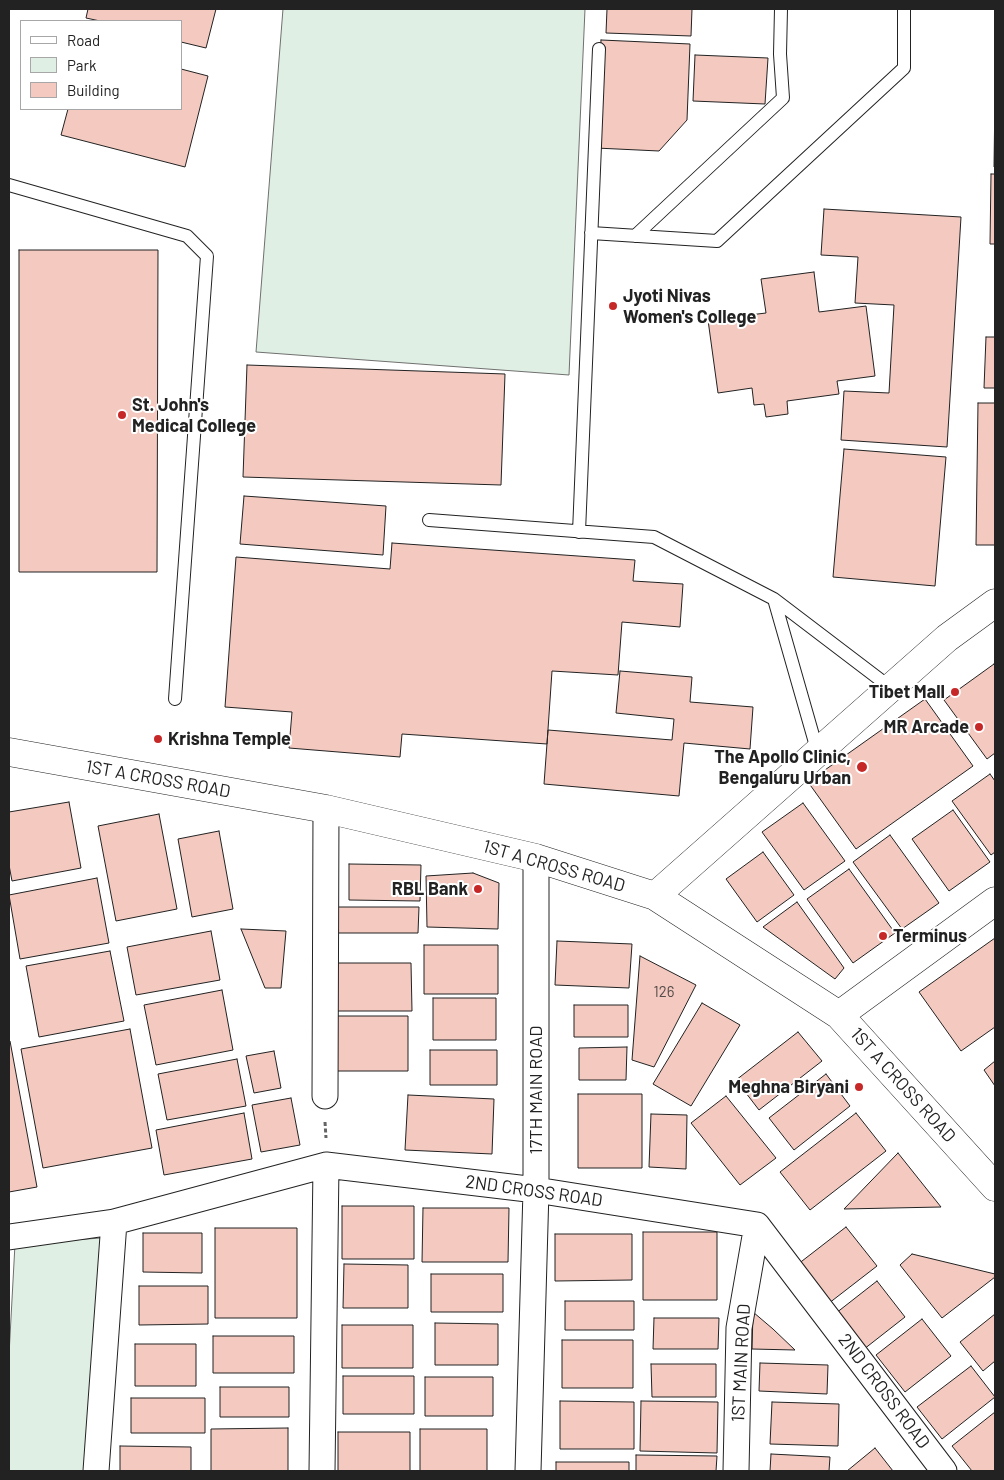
<!DOCTYPE html>
<html>
<head>
<meta charset="utf-8">
<style>
	body { margin:0 }
	#map { position:relative; width:1004px; height:1480px; overflow:hidden; background:#fff; font-family:Barlow,sans-serif }
	canvas { display:block }
	.frame { position:absolute; inset:0; border:10px solid #222; pointer-events:none }
	.legend { position:absolute; left:20px; top:20px; width:162px; height:90px; box-sizing:border-box; background:#fff; border:1px solid #a7a7a7; margin:0; padding:6px 9px; list-style:none; font-size:15px; color:#222 }
	.legend li { display:flex; align-items:center; gap:10px; height:25px }
	.legend b { width:25px; border:1px solid #a7a7a7 }
</style>
</head>
<body>
<div id="map">
<canvas width="1004" height="1480"></canvas>
<div class="frame"></div>
<ul class="legend">
<li><b style="height:6px;background:#fff"></b>Road</li>
<li><b style="height:14px;background:#e0efe3"></b>Park</li>
<li><b style="height:14px;background:#f3c9c0"></b>Building</li>
</ul>
</div>
<script>
const context = document.querySelector('canvas').getContext('2d');
context.lineJoin = 'round';
function fill(path, color) { context.fillStyle = color; context.fill(path, 'evenodd'); }
const toPath = rows => new Path2D(rows.map(r => 'M' + r).join(''));
function trace(path, color, width, dash) { context.strokeStyle = color; context.lineWidth = width; context.lineCap = dash ? 'butt' : 'round'; context.setLineDash(dash || []); context.stroke(path); }
function drawText(font, color, halo, rows, align = 'center') {
  context.font = font + ' Barlow,sans-serif'; context.lineWidth = 4; context.setLineDash([]); context.textBaseline = 'middle'; context.strokeStyle = halo; context.fillStyle = color; for (const [text, x, y, turn = 0] of rows) {
    context.save(); context.translate(x, y); context.rotate((+turn || 0) * Math.PI / 180); context.textAlign = isNaN(turn) ? turn : align; if (halo) context.strokeText(text, 0, 0); context.fillText(text, 0, 0); context.restore();
  }
}
const green = toPath([
	[283,9,585,9,569,375,256,352,283,9],
	[101,1238,86,1471,9,1471,9,1355,15,1244,101,1238]
]);
fill(green, '#e0efe3');
trace(green, '#6f6f6f', 1);
const building = toPath([
	[88,9,216,9,206,48,181,42,181,21,100,21,86,18,88,9],
	[607,9,692,9,691,36,606,33,607,9],
	[601,40,690,44,687,120,659,151,596,148,601,40],
	[695,55,768,58,765,104,693,101,695,55],
	[181,69,208,76,185,167,61,135,68,109,181,109,181,69],
	[995,94,995,167,994,167,995,94],
	[991,174,995,174,995,244,990,244,991,174],
	[824,209,961,217,947,447,841,440,844,391,889,393,894,305,855,303,858,257,821,255,824,209],
	[19,250,158,250,157,572,19,572,19,250],
	[814,272,819,312,866,306,875,376,837,381,839,394,787,401,788,414,766,417,764,404,754,405,752,388,718,393,708,320,766,313,761,279,814,272],
	[986,337,995,337,995,388,984,388,986,337],
	[247,365,505,374,501,485,243,477,247,365],
	[978,403,995,403,995,545,976,545,978,403],
	[844,449,946,457,935,586,833,577,844,449],
	[244,496,386,506,383,555,240,544,244,496],
	[392,543,635,560,633,581,683,584,680,627,622,622,618,675,552,671,547,744,402,734,400,757,289,748,292,712,225,707,236,557,390,569,392,543],
	[994,664,995,666,995,753,987,759,944,700,994,664],
	[620,671,692,677,690,702,753,707,750,749,684,743,679,796,544,784,548,730,672,740,674,719,616,713,620,671],
	[925,699,973,766,856,849,808,782,925,699],
	[990,774,995,781,995,852,991,855,952,801,990,774],
	[69,802,81,868,12,881,9,865,9,812,69,802],
	[803,803,845,861,804,890,762,832,803,803],
	[953,810,990,862,949,891,912,839,953,810],
	[159,814,177,909,116,921,98,826,159,814],
	[219,831,233,909,192,917,178,839,219,831],
	[890,835,939,903,902,929,853,862,890,835],
	[763,852,794,895,757,922,726,879,763,852],
	[349,864,421,865,420,901,349,900,349,864],
	[849,869,895,933,853,963,807,899,849,869],
	[473,873,499,883,498,929,427,927,426,876,473,873],
	[97,878,109,943,20,959,9,895,97,878],
	[797,902,844,968,835,979,763,927,797,902],
	[338,907,419,907,418,933,338,933,338,907],
	[241,929,286,931,281,988,265,988,241,929],
	[211,931,220,980,136,995,127,947,211,931],
	[995,938,995,1027,961,1051,919,992,995,938],
	[557,941,632,944,629,988,555,985,557,941],
	[424,945,498,945,498,994,424,994,424,945],
	[110,951,124,1021,39,1037,26,966,110,951],
	[640,956,696,985,654,1067,632,1060,640,956],
	[335,963,411,963,412,1011,335,1011,335,963],
	[222,990,233,1050,156,1065,144,1005,222,990],
	[433,998,496,998,496,1040,433,1040,433,998],
	[702,1003,740,1025,691,1106,653,1084,702,1003],
	[574,1005,628,1005,628,1037,574,1037,574,1005],
	[330,1016,408,1016,408,1071,330,1071,330,1016],
	[130,1029,152,1148,43,1168,21,1049,130,1029],
	[798,1032,822,1061,759,1110,736,1080,798,1032],
	[9,1041,10,1041,37,1187,9,1192,9,1041],
	[627,1047,626,1080,579,1080,579,1048,627,1047],
	[430,1050,497,1050,497,1085,430,1085,430,1050],
	[274,1051,281,1088,254,1093,246,1056,274,1051],
	[237,1059,246,1106,167,1120,158,1074,237,1059],
	[995,1061,995,1086,984,1070,995,1061],
	[826,1074,850,1106,794,1150,769,1118,826,1074],
	[578,1094,642,1094,642,1168,578,1168,578,1094],
	[408,1095,494,1099,492,1154,405,1150,408,1095],
	[726,1096,776,1158,740,1185,691,1123,726,1096],
	[291,1098,300,1145,261,1152,252,1105,291,1098],
	[244,1113,252,1159,164,1175,156,1130,244,1113],
	[856,1113,886,1151,810,1210,780,1172,856,1113],
	[651,1114,687,1115,686,1169,649,1167,651,1114],
	[898,1153,941,1207,844,1209,898,1153],
	[342,1206,414,1206,414,1259,342,1259,342,1206],
	[423,1208,509,1208,508,1262,422,1262,423,1208],
	[846,1227,877,1266,824,1307,793,1268,846,1227],
	[215,1228,297,1228,297,1318,215,1318,215,1228],
	[643,1232,717,1232,717,1300,643,1300,643,1232],
	[143,1233,202,1233,202,1273,143,1272,143,1233],
	[555,1234,632,1234,632,1280,555,1281,555,1234],
	[912,1254,995,1274,995,1277,942,1318,900,1265,912,1254],
	[344,1264,408,1265,408,1308,343,1308,344,1264],
	[431,1274,503,1274,503,1312,431,1312,431,1274],
	[877,1281,905,1317,859,1353,831,1317,877,1281],
	[139,1286,208,1286,208,1324,139,1325,139,1286],
	[565,1301,634,1301,634,1330,565,1330,565,1301],
	[753,1312,773,1329,795,1350,752,1349,753,1312],
	[995,1314,995,1361,983,1371,960,1342,995,1314],
	[654,1318,719,1318,718,1349,653,1349,654,1318],
	[922,1319,951,1356,905,1392,876,1355,922,1319],
	[435,1323,498,1324,498,1365,435,1365,435,1323],
	[342,1325,413,1325,413,1368,342,1368,342,1325],
	[213,1336,294,1336,294,1373,213,1373,213,1336],
	[562,1340,633,1340,633,1388,562,1388,562,1340],
	[135,1344,196,1344,196,1386,135,1386,135,1344],
	[760,1363,828,1365,827,1394,759,1391,760,1363],
	[651,1364,716,1364,716,1397,652,1397,651,1364],
	[971,1366,995,1397,942,1439,917,1407,971,1366],
	[343,1376,414,1376,414,1414,343,1414,343,1376],
	[425,1377,493,1377,493,1416,425,1416,425,1377],
	[220,1387,289,1387,289,1417,220,1417,220,1387],
	[131,1398,205,1398,205,1433,131,1433,131,1398],
	[560,1401,634,1402,634,1449,560,1449,560,1401],
	[641,1401,718,1402,717,1453,640,1451,641,1401],
	[772,1402,839,1404,838,1446,770,1444,772,1402],
	[995,1412,995,1471,972,1471,952,1446,995,1412],
	[288,1428,288,1471,211,1471,211,1429,288,1428],
	[420,1429,487,1429,487,1471,420,1471,420,1429],
	[338,1432,410,1432,410,1471,338,1471,338,1432],
	[120,1446,191,1447,191,1471,120,1471,120,1446],
	[875,1448,893,1471,847,1471,875,1448],
	[771,1454,830,1457,829,1471,770,1471,771,1454],
	[636,1455,717,1456,716,1471,636,1471,636,1455],
	[556,1462,629,1462,629,1471,556,1471,556,1462]
]);
fill(building, '#f3c9c0');
trace(building, '#222', 1);
const service = toPath([
	[9,185,187,236,207,256,175,699],
	[591,233,717,241,904,68,904,9],
	[635,236,783,98,780,54,781,9],
	[429,520,654,537,774,599],
	[579,532,599,49],
	[818,753,774,599,891,688]
]);
const minor = toPath([
	[325,1096,326,809],
	[9,1237,114,1222,326,1165,536,1190,757,1225,944,1471],
	[96,1471,114,1222],
	[322,1471,326,1165],
	[528,1471,536,1190,536,858],
	[736,1471,739,1328,757,1225]
]);
const tertiary = toPath([
	[9,752,326,809,536,858,655,896,839,1015,995,1187],
	[655,896,947,638,995,603],
	[839,1015,995,901]
]);
trace(service, '#222', 14);
trace(minor, '#222', 27);
trace(tertiary, '#222', 29);
trace(toPath([
	[325,1122,326,1138]
]), '#646464', 3, [4, 2.5]);
trace(service, '#fff', 12);
trace(minor, '#fff', 25);
trace(tertiary, '#fff', 28);
for (const [x, y, r, color] of [
	[613,306,5,"#c62828"],
	[122,415,5,"#c62828"],
	[955,692,5,"#c62828"],
	[979,727,5,"#c62828"],
	[158,739,5,"#c62828"],
	[862,767,6,"#c62828"],
	[478,889,5,"#c62828"],
	[883,936,5,"#c62828"],
	[859,1087,5,"#c62828"]
]) { const dot = new Path2D(); dot.arc(x, y, r, 0, 2 * Math.PI); context.fillStyle = color; context.fill(dot); trace(dot, '#fff', 2); }
drawText('15px', '#564c4a', null, [
	["126",664,992]
]);
drawText('bold 18px', '#222', '#fff', [
	["Jyoti Nivas",623,296,"left"],
	["Women's College",623,317,"left"],
	["St. John's",132,405,"left"],
	["Medical College",132,426,"left"],
	["Tibet Mall",945,692],
	["MR Arcade",969,727],
	["Krishna Temple",168,739,"left"],
	["The Apollo Clinic,",851,757],
	["Bengaluru Urban",851,778],
	["RBL Bank",468,889],
	["Terminus",893,936,"left"],
	["Meghna Biryani",849,1087]
], 'right');
drawText('18px', '#222', '#fff', [
	["1ST A CROSS ROAD",158,779,10],
	["1ST A CROSS ROAD",554,866,16],
	["1ST A CROSS ROAD",903,1085,48],
	["17TH MAIN ROAD",536,1090,-90],
	["2ND CROSS ROAD",534,1191,8],
	["1ST MAIN ROAD",741,1363,-87],
	["2ND CROSS ROAD",884,1391,53]
]);
</script>
</body>
</html>
